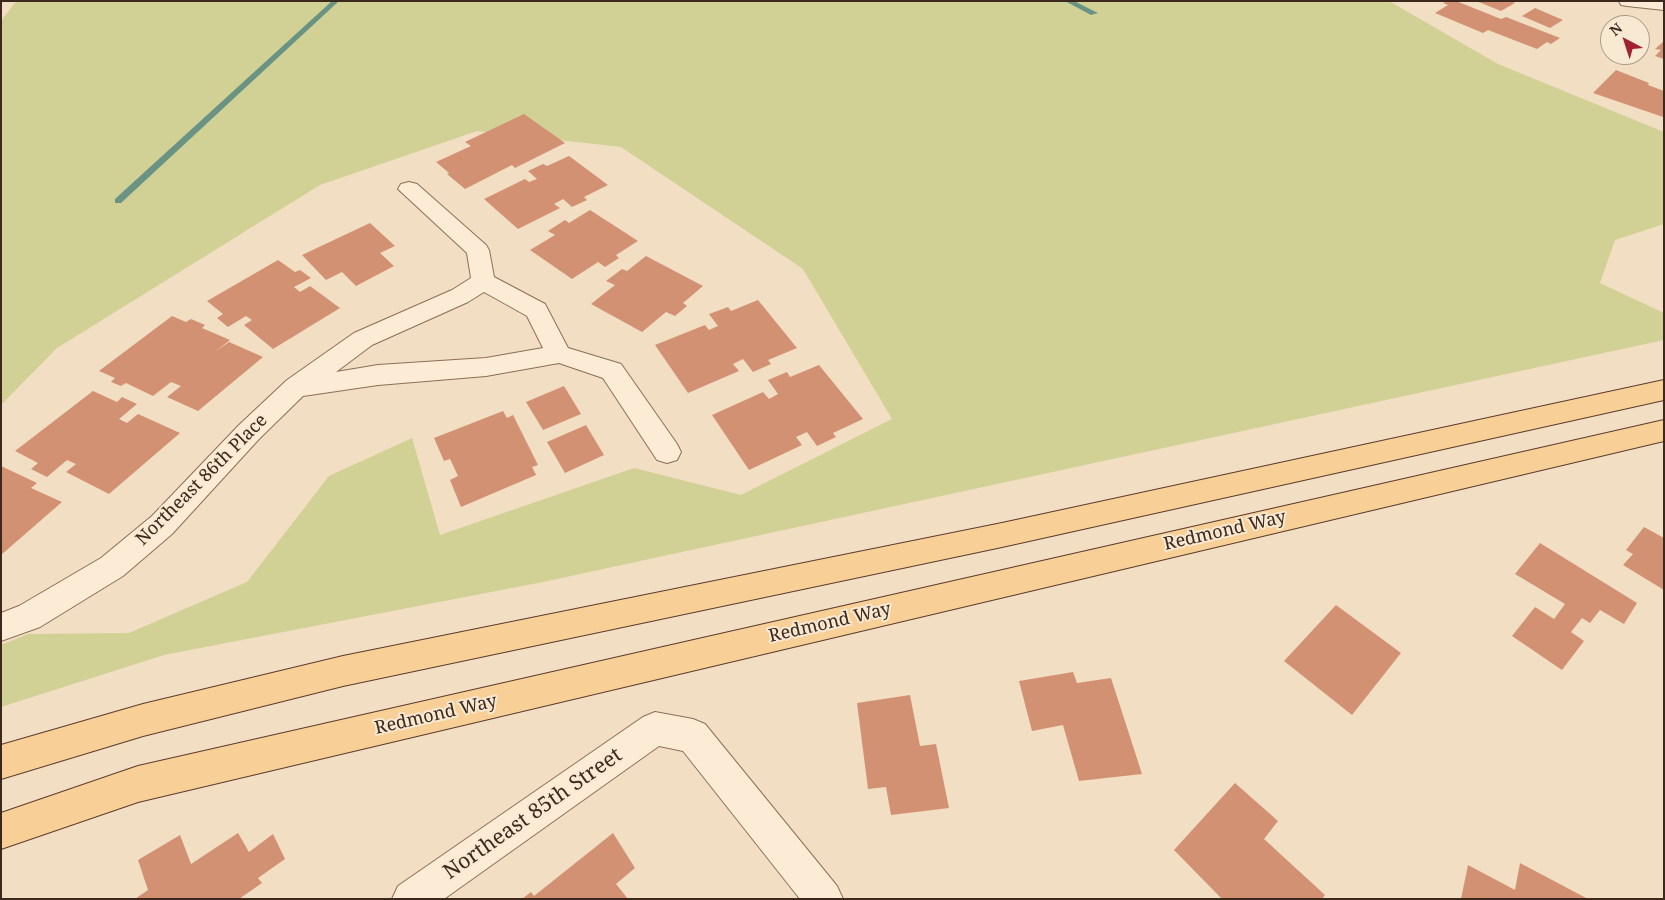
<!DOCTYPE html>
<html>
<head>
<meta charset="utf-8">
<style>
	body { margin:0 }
	#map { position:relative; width:1665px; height:900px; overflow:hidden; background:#f2dec2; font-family:"Noto Serif",serif }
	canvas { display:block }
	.frame { position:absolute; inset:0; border:2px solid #3c281d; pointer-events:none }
	.north { position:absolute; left:1600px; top:15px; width:50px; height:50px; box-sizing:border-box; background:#f8e9d2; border:1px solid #ad9c8a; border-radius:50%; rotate:320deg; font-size:14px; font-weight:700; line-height:20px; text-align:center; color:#3c281d }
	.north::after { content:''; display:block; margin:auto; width:18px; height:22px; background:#a22231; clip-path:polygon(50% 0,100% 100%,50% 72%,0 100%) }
</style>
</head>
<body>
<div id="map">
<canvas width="1665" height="900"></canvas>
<div class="frame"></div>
<div class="north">N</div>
</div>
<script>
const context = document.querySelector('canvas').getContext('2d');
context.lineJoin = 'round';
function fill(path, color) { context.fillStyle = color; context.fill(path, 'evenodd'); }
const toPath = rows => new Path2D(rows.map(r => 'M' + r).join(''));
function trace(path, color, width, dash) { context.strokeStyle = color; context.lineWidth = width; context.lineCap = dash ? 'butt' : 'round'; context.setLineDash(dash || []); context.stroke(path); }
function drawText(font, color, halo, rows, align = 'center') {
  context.font = font + ' "Noto Serif",serif'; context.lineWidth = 4; context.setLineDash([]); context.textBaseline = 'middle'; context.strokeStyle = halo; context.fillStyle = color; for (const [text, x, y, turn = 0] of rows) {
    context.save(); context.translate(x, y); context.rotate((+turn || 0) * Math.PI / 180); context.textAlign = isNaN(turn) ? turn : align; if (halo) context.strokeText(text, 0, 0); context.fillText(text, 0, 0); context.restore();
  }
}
fill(toPath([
	[18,1,1389,1,1498,64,1664,132,1664,224,1615,240,1600,283,1664,313,1664,340,543,582,164,655,1,707,1,645,28,634,129,633,247,582,329,476,412,438,440,535,634,468,741,495,892,419,803,269,621,147,477,131,320,185,57,348,1,405,1,21,14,4]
]), '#d1d195');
fill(toPath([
	[332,1,339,1,121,203,115,203,115,199,332,1],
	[1065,1,1074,1,1098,13,1091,15,1065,1]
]), '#6a9384');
fill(toPath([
	[1447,1,1456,1,1501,19,1506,17,1560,38,1551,44,1547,42,1537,49,1488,30,1483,33,1435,13,1448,5,1443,3],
	[1476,1,1511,1,1515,3,1501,11],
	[1535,8,1563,20,1550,28,1522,16],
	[1664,41,1664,59,1655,56,1661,50,1655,49],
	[1616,70,1649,83,1648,85,1664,91,1663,117,1593,93],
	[524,114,565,143,515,168,512,165,465,189,447,174,449,173,436,162,471,146,465,142],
	[569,156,608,185,584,197,587,200,572,207,563,199,554,204,560,208,518,229,484,199,525,179,529,182,537,179,528,171,543,164,547,166],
	[590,210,638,241,616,255,619,258,605,267,598,262,572,279,530,250,555,235,548,231,565,220,569,223],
	[370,223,395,246,380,253,394,266,356,286,342,272,326,280,302,255],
	[646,256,703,286,683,303,687,306,675,316,666,312,642,332,591,304,615,285,606,281,622,269,627,271],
	[278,260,295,272,300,270,311,278,294,287,300,292,310,286,340,308,273,349,244,325,252,320,246,316,228,327,217,318,223,314,207,301],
	[758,300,797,348,768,360,771,364,753,372,743,359,733,364,739,371,688,393,655,345,705,325,709,330,718,326,709,314,728,307,731,311],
	[172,316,186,322,191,319,205,325,202,328,230,340,215,352,229,342,263,357,198,411,167,397,181,386,171,382,153,396,126,383,121,386,111,382,115,378,99,371],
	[819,365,863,419,833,433,836,437,817,446,807,432,796,437,802,445,749,470,712,415,763,392,769,399,778,394,768,380,787,372,790,377],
	[564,386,581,414,543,430,526,402],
	[93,391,117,402,122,397,137,404,119,419,127,423,138,414,180,433,109,494,66,472,76,464,67,460,47,477,31,469,38,463,15,451],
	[503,411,507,418,513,415,538,465,532,467,536,475,461,507,450,480,458,476,450,459,444,461,434,438],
	[586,425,604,455,565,473,547,442],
	[1,466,37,483,31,488,62,502,1,555],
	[1644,527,1664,538,1664,590,1623,565,1633,554,1626,550],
	[1540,543,1637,603,1624,624,1600,610,1590,623,1582,618,1571,632,1584,641,1562,670,1512,636,1535,607,1554,619,1565,604,1515,574],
	[1336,605,1401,653,1352,715,1284,661],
	[1073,672,1077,683,1111,678,1142,774,1079,781,1063,725,1032,731,1019,681],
	[910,695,920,746,936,744,949,808,891,815,886,787,868,789,857,703],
	[1235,783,1278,821,1264,839,1325,895,1322,899,1222,899,1174,850],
	[238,833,249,852,273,834,285,859,258,878,262,883,239,899,135,899,148,890,138,860,180,835,191,864],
	[613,833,635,868,616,884,628,899,522,899,531,892,534,896],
	[1520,863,1588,899,1461,899,1468,865,1515,890]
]), '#d39174');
const street = toPath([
	[1619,1,1664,1,1664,10,1627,6,1621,5,1619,1],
	[409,182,417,184,486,245,489,250,494,277,545,304,568,348,621,364,677,444,681,452,677,460,667,463,657,460,603,378,559,363,486,376,378,385,303,396,259,439,172,534,123,576,40,627,1,641,1,613,19,606,101,558,152,516,239,425,287,380,354,333,452,290,471,278,467,253,398,189,401,184,409,182],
	[484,292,527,316,543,348,486,358,378,365,336,372,372,345,468,302,484,292],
	[655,712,693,719,705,724,837,886,843,899,800,899,683,751,659,746,444,899,392,899,398,886,643,717,655,712]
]);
const primary = toPath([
	[1664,380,1664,400,1002,547,343,686,143,736,1,779,1,745,143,704,343,656,1002,523,1664,380],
	[1664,420,1664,441,138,802,1,849,1,813,138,766,1664,420]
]);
trace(street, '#8d6e57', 2);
trace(primary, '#5b3c2c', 2);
fill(street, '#fcecd6');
fill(primary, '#f8cf97');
drawText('18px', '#3c281d', '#f8e9d2', [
	["Northeast 86th Place",202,480,-45],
	["Redmond Way",1225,531,-13],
	["Redmond Way",830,623,-13],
	["Redmond Way",436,715,-13]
]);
drawText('21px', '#3c281d', '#f8e9d2', [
	["Northeast 85th Street",533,814,-35]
]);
</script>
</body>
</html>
